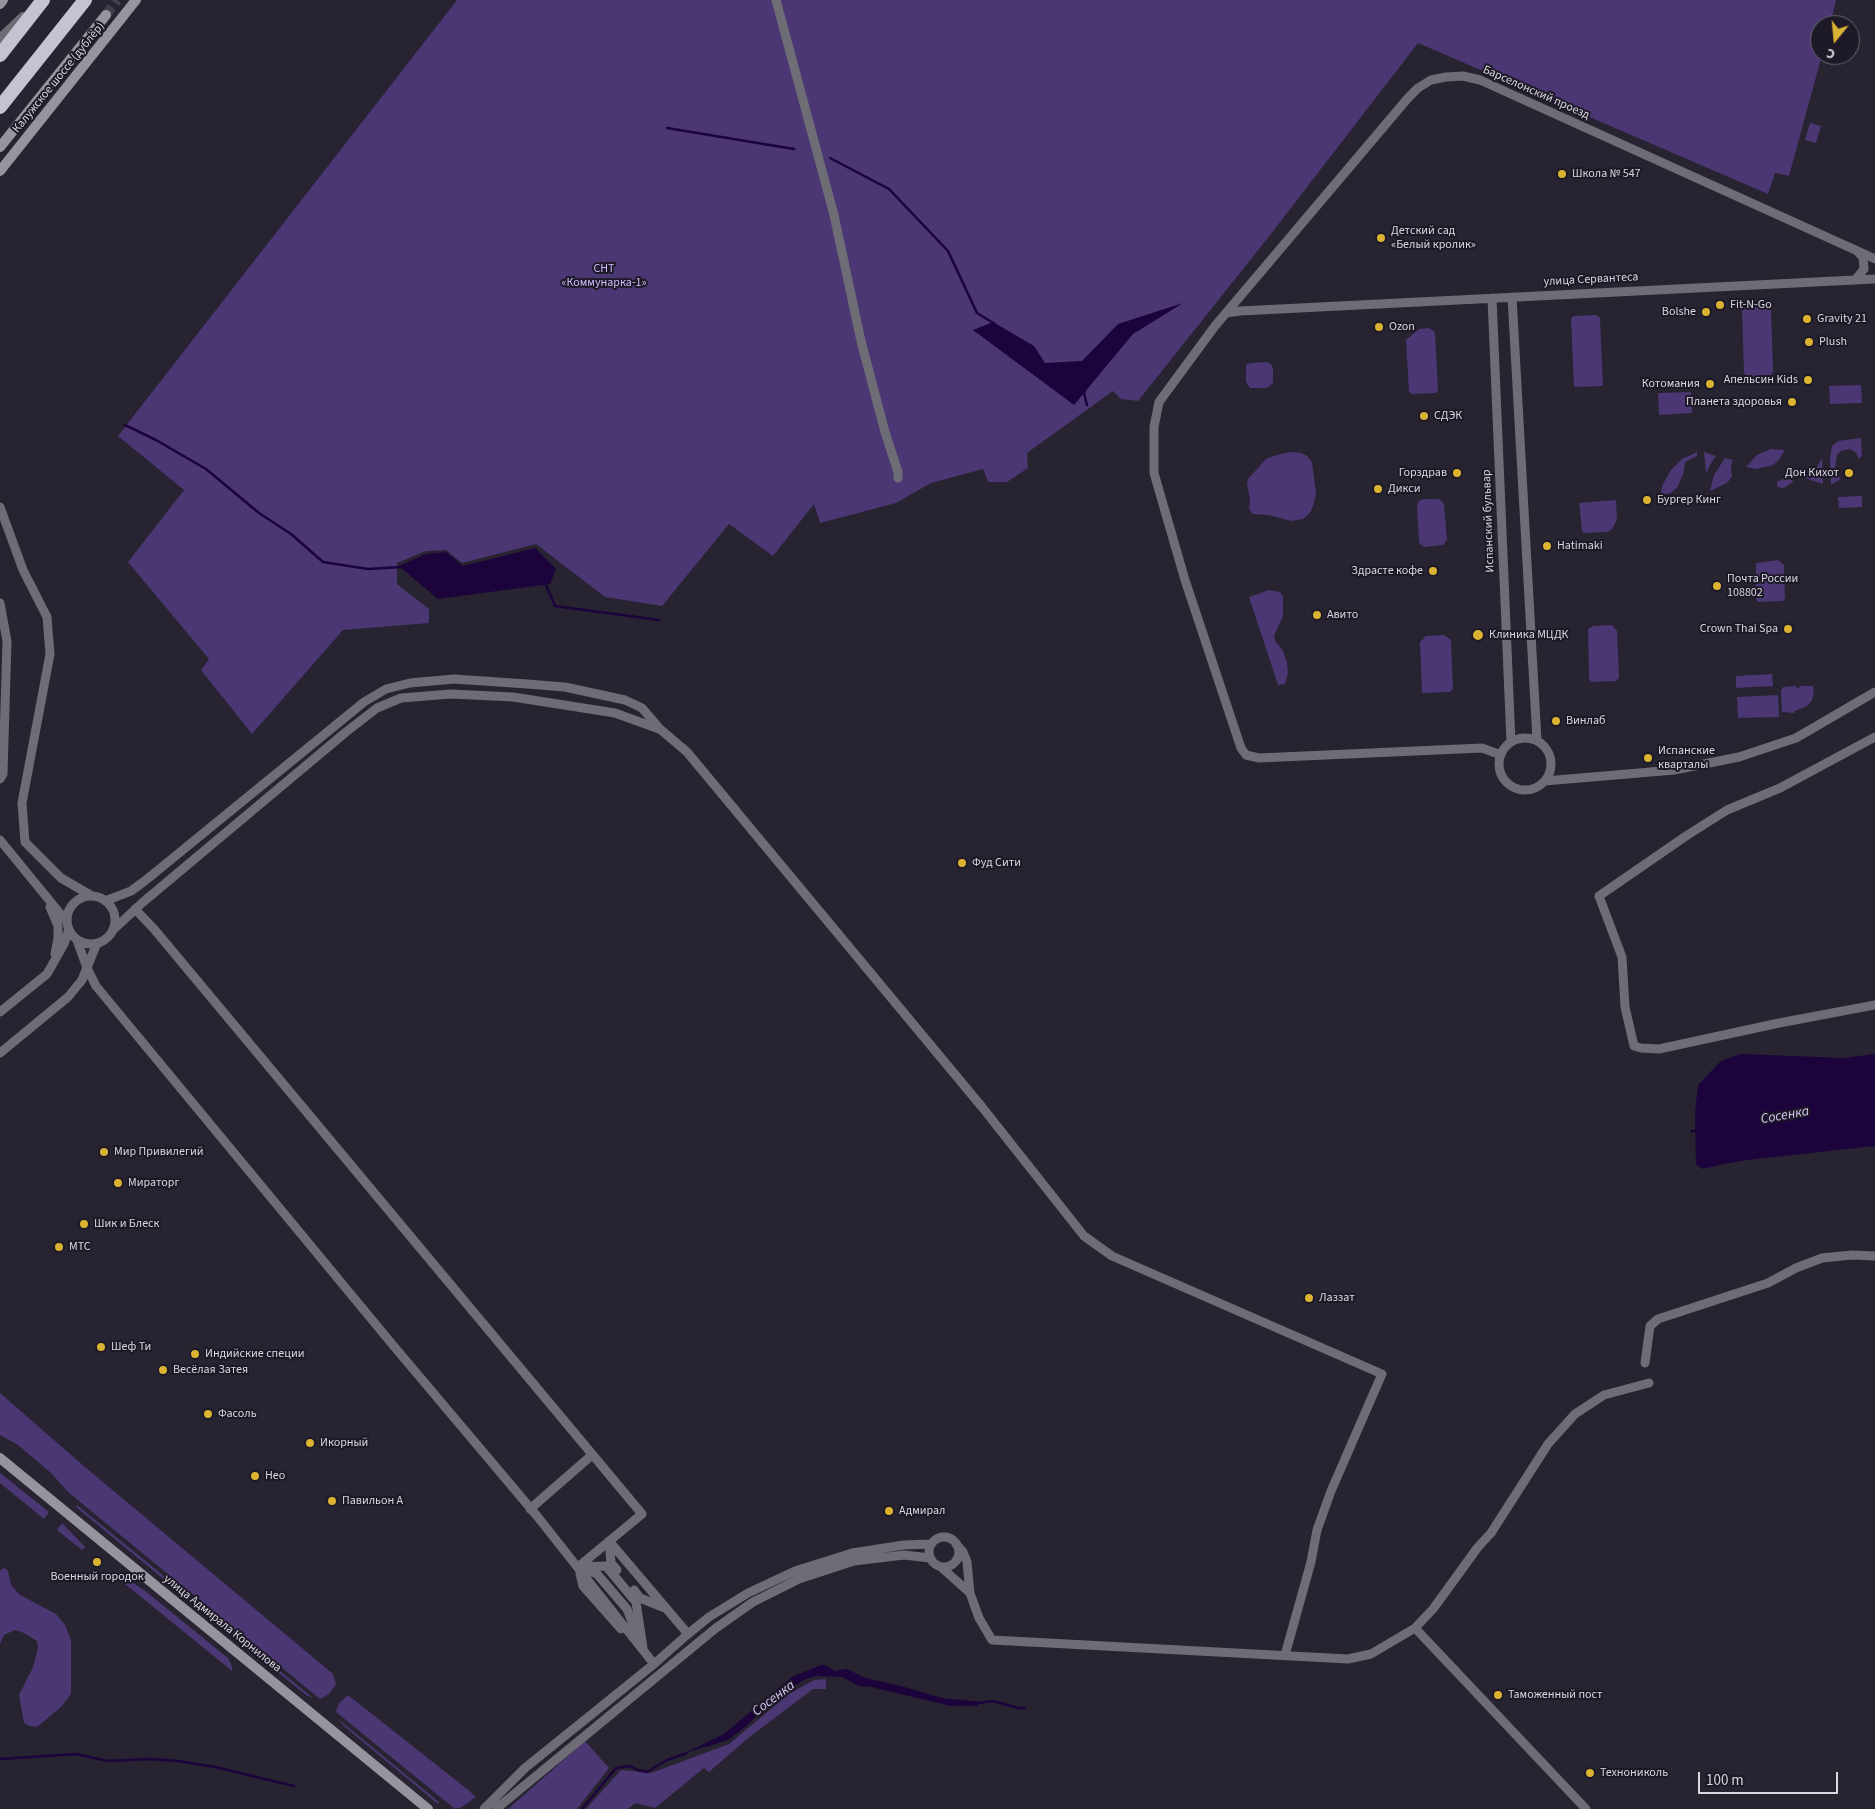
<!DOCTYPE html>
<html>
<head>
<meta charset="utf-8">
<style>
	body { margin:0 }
	#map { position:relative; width:1875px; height:1809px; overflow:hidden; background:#272331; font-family:"Source Sans 3",sans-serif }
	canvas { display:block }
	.north { position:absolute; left:1810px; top:15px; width:50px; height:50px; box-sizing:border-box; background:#1d1927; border:1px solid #686571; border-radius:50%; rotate:197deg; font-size:14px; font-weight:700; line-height:20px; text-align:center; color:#d8d6e0 }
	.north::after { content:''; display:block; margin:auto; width:18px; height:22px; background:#dab333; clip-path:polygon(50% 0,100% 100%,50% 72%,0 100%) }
	.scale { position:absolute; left:1698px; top:1772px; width:140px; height:22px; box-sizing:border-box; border:2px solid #d8d6e0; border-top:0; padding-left:6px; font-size:15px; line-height:18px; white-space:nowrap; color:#d8d6e0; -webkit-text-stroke:4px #1d1927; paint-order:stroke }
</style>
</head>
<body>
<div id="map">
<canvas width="1875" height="1809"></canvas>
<div class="north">С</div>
<div class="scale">100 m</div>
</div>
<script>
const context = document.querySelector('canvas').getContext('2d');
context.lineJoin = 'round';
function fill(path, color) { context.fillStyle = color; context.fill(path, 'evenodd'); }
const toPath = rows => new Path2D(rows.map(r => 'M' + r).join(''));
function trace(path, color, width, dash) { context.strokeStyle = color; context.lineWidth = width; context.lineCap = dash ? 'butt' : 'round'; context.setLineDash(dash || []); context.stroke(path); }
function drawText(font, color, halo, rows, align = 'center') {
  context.font = font + ' "Source Sans 3",sans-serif'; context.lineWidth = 4; context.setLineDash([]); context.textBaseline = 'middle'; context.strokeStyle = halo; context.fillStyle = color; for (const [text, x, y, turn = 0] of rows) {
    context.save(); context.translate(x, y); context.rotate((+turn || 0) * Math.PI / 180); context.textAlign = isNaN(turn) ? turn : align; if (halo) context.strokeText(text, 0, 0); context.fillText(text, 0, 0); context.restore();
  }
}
fill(toPath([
	[457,0,1836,0,1830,25,1820,25,1820,55,1822,55,1789,176,1775,173,1768,194,1418,43,1267,239,1138,401,1121,399,1113,391,1027,453,1028,468,1007,482,988,482,983,469,931,483,896,503,820,523,814,504,773,556,729,524,662,606,605,597,536,544,462,563,446,550,426,551,397,563,397,584,429,609,429,623,343,630,252,734,201,670,209,659,128,562,184,490,118,436],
	[1810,123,1821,126,1816,143,1805,140],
	[1743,306,1768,306,1771,307,1773,372,1771,375,1748,377,1744,373,1742,309],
	[1597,315,1600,318,1603,386,1574,387,1571,319,1573,316],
	[1429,328,1435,332,1438,390,1436,393,1412,394,1409,392,1406,340,1419,329],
	[1266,362,1270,363,1273,368,1273,383,1267,388,1250,388,1246,382,1246,365,1250,363],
	[1861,385,1862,403,1830,404,1829,386],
	[1691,392,1692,413,1659,415,1658,393],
	[1861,438,1862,456,1859,459,1856,453,1850,449,1841,451,1837,455,1835,468,1837,475,1841,479,1831,485,1830,458,1832,446,1838,441],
	[1771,449,1785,450,1779,460,1773,465,1757,469,1746,467,1757,455],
	[1290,452,1301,453,1307,456,1312,462,1316,494,1313,506,1310,513,1303,519,1291,521,1269,515,1253,514,1249,509,1250,501,1247,483,1248,479,1266,459,1277,455],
	[1697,452,1697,456,1685,462,1684,472,1677,488,1671,493,1660,495,1663,484,1671,470,1682,459],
	[1704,452,1716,456,1711,463,1706,474],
	[1725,458,1733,460,1731,467,1732,477,1727,483,1710,491,1714,475],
	[1822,458,1823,484,1805,478,1816,469],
	[1785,478,1794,481,1786,487,1781,488,1777,486,1777,482],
	[1862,496,1862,507,1839,508,1838,497],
	[1423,499,1439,499,1444,504,1447,540,1443,545,1424,547,1419,543,1417,506,1418,502],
	[1616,500,1617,520,1612,529,1608,532,1583,533,1582,530,1579,503],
	[1778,560,1784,565,1785,598,1783,601,1758,602,1756,599,1756,563],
	[1269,590,1280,592,1283,597,1283,616,1274,636,1275,641,1283,651,1287,662,1288,673,1285,684,1278,685,1249,597],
	[1612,625,1617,631,1619,678,1616,681,1591,682,1589,678,1588,629,1593,626],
	[1444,635,1451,640,1453,689,1450,692,1422,693,1420,642,1426,636],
	[1772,674,1773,686,1736,688,1736,676],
	[1795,686,1798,689,1800,686,1813,686,1814,691,1812,700,1807,706,1795,711,1794,713,1782,712,1781,691,1783,687],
	[1778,695,1779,717,1738,718,1737,697],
	[0,1393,85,1467,333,1674,336,1684,329,1694,320,1699,68,1492,51,1473,18,1445,0,1435],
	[0,1473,49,1512,44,1519,0,1483],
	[77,1505,313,1698,306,1695,183,1595,76,1507],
	[62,1523,85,1547,82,1550,57,1530],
	[5,1568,8,1571,11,1585,20,1595,56,1614,65,1625,71,1640,71,1694,61,1707,37,1727,30,1726,24,1723,19,1695,33,1667,38,1648,37,1641,24,1633,15,1630,4,1635,0,1644,0,1570],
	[116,1572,144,1590,228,1658,232,1667,232,1671,114,1575],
	[826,1679,826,1689,813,1689,747,1739,709,1772,704,1768,655,1808,635,1803,628,1809,586,1809,621,1770,651,1773,729,1744,789,1694,814,1680],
	[348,1695,467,1789,476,1797,462,1807,455,1809,336,1712,339,1703],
	[337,1718,439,1802,438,1804,345,1727],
	[585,1741,609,1768,577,1809,508,1809]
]), '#4b3773');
fill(toPath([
	[1183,303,1133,334,1074,405,973,330,993,322,1034,346,1045,363,1082,361,1118,324],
	[535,548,556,569,550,584,438,599,399,566,426,554,446,552,463,566],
	[1741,1054,1843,1058,1875,1054,1875,1146,1747,1160,1723,1164,1703,1169,1696,1164,1695,1113,1698,1085,1721,1061],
	[821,1665,825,1665,835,1671,847,1669,865,1678,901,1686,942,1698,981,1702,977,1706,951,1706,871,1687,859,1686,842,1677,816,1676,806,1679,790,1688,769,1704,745,1727,728,1740,685,1753,724,1734,792,1677]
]), '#1c033b');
trace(toPath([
	[667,128,794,149],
	[830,158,889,189,948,251,977,313,995,324],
	[1085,391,1084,393,1087,405],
	[125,425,156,440,206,469,259,513,291,534,323,562,368,569,402,567],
	[544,584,546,585,555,606,659,620],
	[1692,1131,1695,1131],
	[978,1703,993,1701,1018,1708,1025,1708],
	[0,1759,76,1754,108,1761,149,1759,178,1761,215,1767,294,1786],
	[582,1809,616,1768,630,1766,638,1770,647,1772,667,1760,687,1753]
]), '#1c033b', 2.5);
trace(toPath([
	[106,15,117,0]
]), '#423e4b', 10, [10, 5]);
trace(toPath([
	[776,0,834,215,861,341,885,432,898,472,898,478],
	[1856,279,1864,269,1863,257,1858,252],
	[1512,297,1537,740],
	[1492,298,1511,742],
	[1226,313,1240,311,1875,279],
	[0,507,23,570,47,617,50,654,22,803,25,842,61,878,92,896],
	[0,603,7,641,3,774,0,779],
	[1875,737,1780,788,1727,810,1686,836,1599,896,1622,957,1625,1007,1634,1046,1641,1048,1659,1049,1779,1023,1875,1005],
	'1499 764a26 26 0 1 1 52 0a26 26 0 1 1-52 0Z',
	[1501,755,1482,748,1259,758,1246,755,1241,748,1185,580,1154,473,1154,427,1159,402,1215,326,1408,98,1418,88,1431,80,1446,77,1463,76,1480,80,1875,259],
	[1545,781,1674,770,1739,757,1796,738,1875,692],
	[0,840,67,922],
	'67 920a24 24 0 1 1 48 0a24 24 0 1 1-48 0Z',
	[105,901,131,891,146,880,364,702,386,689,410,683,454,679,527,684,565,687,625,700,642,708,660,729,687,752,982,1107,1084,1236,1112,1256,1382,1374,1331,1491,1317,1530,1311,1562,1285,1655],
	[50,907,58,926,58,938,55,954],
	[135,909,154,929,642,1514,578,1567],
	[112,931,142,903,346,732,377,708,401,698,451,694,513,697,615,713,659,729],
	[77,940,87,968,96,986,392,1344,537,1516,654,1664],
	[0,1012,47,974,64,944,69,929],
	[0,1053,68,997,82,980,97,943],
	[1645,1363,1650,1326,1658,1319,1768,1283,1796,1268,1822,1258,1852,1255,1875,1256],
	[530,1509,592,1455],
	'929 1552a15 15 0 1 1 30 0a15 15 0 1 1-30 0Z',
	[609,1541,688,1634],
	[609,1541,611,1563,617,1570],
	[956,1544,963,1552,967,1562,970,1593,979,1618,992,1640,1348,1659,1371,1654,1415,1628,1433,1609,1478,1547,1491,1533,1548,1444,1575,1414,1604,1395,1649,1383],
	[578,1567,606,1566,636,1602,643,1648],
	[941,1567,970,1593],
	[582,1568,597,1574,627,1609,637,1635],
	[580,1574,583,1586,621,1629],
	[634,1590,640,1598,665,1608],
	[1415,1628,1586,1809],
	[484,1809,525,1768,654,1664,688,1634,709,1617,748,1593,795,1571,852,1553,904,1545,931,1544],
	[496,1809,716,1628,753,1602,799,1579,854,1561,904,1555,930,1558]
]), '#6e6c74', 9);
trace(toPath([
	[0,39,23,17]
]), '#6e6c74', 10);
trace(toPath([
	[0,4,3,0],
	[0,147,106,15],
	[0,171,136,0],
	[0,1458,428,1809]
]), '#9794a0', 10);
trace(toPath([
	[0,55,43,0],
	[0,107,85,0]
]), '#c6c2d3', 14);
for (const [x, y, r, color] of [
	[1562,174,5,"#dab333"],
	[1381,238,5,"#dab333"],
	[1720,305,5,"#dab333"],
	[1706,312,5,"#dab333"],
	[1807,319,5,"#dab333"],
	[1379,327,5,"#dab333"],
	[1809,342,5,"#dab333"],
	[1808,380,5,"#dab333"],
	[1710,384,5,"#dab333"],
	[1792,402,5,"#dab333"],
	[1424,416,5,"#dab333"],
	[1457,473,5,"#dab333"],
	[1849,473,5,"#dab333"],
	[1378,489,5,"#dab333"],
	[1647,500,5,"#dab333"],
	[1547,546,5,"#dab333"],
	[1433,571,5,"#dab333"],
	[1717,586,5,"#dab333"],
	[1317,615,5,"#dab333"],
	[1788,629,5,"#dab333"],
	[1478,635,6,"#dab333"],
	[1556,721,5,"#dab333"],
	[1648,758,5,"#dab333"],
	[962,863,5,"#dab333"],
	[104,1152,5,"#dab333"],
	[118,1183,5,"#dab333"],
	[84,1224,5,"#dab333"],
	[59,1247,5,"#dab333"],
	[1309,1298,5,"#dab333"],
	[101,1347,5,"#dab333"],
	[195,1354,5,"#dab333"],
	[163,1370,5,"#dab333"],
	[208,1414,5,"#dab333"],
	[310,1443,5,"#dab333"],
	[255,1476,5,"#dab333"],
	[332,1501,5,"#dab333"],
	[889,1511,5,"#dab333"],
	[97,1562,5,"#dab333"],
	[1498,1695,5,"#dab333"],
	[1590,1773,5,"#dab333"]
]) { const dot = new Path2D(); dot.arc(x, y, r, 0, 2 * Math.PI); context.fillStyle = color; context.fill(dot); trace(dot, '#1d1927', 2); }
drawText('12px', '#d8d6e0', '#1d1927', [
	["Калужское шоссе (дублёр)",59,78,-51],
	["Барселонский проезд",1536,93,24],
	["улица Сервантеса",1591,280,-3],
	["Испанский бульвар",1489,521,-92],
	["улица Адмирала Корнилова",222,1624,39]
]);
drawText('12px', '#d8d6e0', '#1d1927', [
	["Школа № 547",1572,174],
	["Детский сад",1391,231],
	["«Белый кролик»",1391,245],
	["Fit-N-Go",1730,305],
	["Bolshe",1696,312,"right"],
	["Gravity 21",1817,319],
	["Ozon",1389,327],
	["Plush",1819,342],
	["Апельсин Kids",1798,380,"right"],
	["Котомания",1700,384,"right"],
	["Планета здоровья",1782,402,"right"],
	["СДЭК",1434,416],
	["Горздрав",1447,473,"right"],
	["Дон Кихот",1839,473,"right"],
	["Дикси",1388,489],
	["Бургер Кинг",1657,500],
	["Hatimaki",1557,546],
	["Здрасте кофе",1423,571,"right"],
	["Почта России",1727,579],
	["108802",1727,593],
	["Авито",1327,615],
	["Crown Thai Spa",1778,629,"right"],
	["Клиника МЦДК",1489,635],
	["Винлаб",1566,721],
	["Испанские",1658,751],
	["кварталы",1658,765],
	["Фуд Сити",972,863],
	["Мир Привилегий",114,1152],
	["Мираторг",128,1183],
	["Шик и Блеск",94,1224],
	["МТС",69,1247],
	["Лаззат",1319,1298],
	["Шеф Ти",111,1347],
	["Индийские специи",205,1354],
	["Весёлая Затея",173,1370],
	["Фасоль",218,1414],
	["Икорный",320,1443],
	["Нео",265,1476],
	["Павильон А",342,1501],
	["Адмирал",899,1511],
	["Военный городок",97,1577,"center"],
	["Таможенный пост",1508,1695],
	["Технониколь",1600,1773]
], 'left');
drawText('12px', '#cdbbfc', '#1d1927', [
	["СНТ",604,269],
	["«Коммунарка-1»",604,283]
]);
drawText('italic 14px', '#d3c7f3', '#1d1927', [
	["Сосенка",1785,1116,-10],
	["Сосенка",774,1699,-37]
]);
</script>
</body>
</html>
